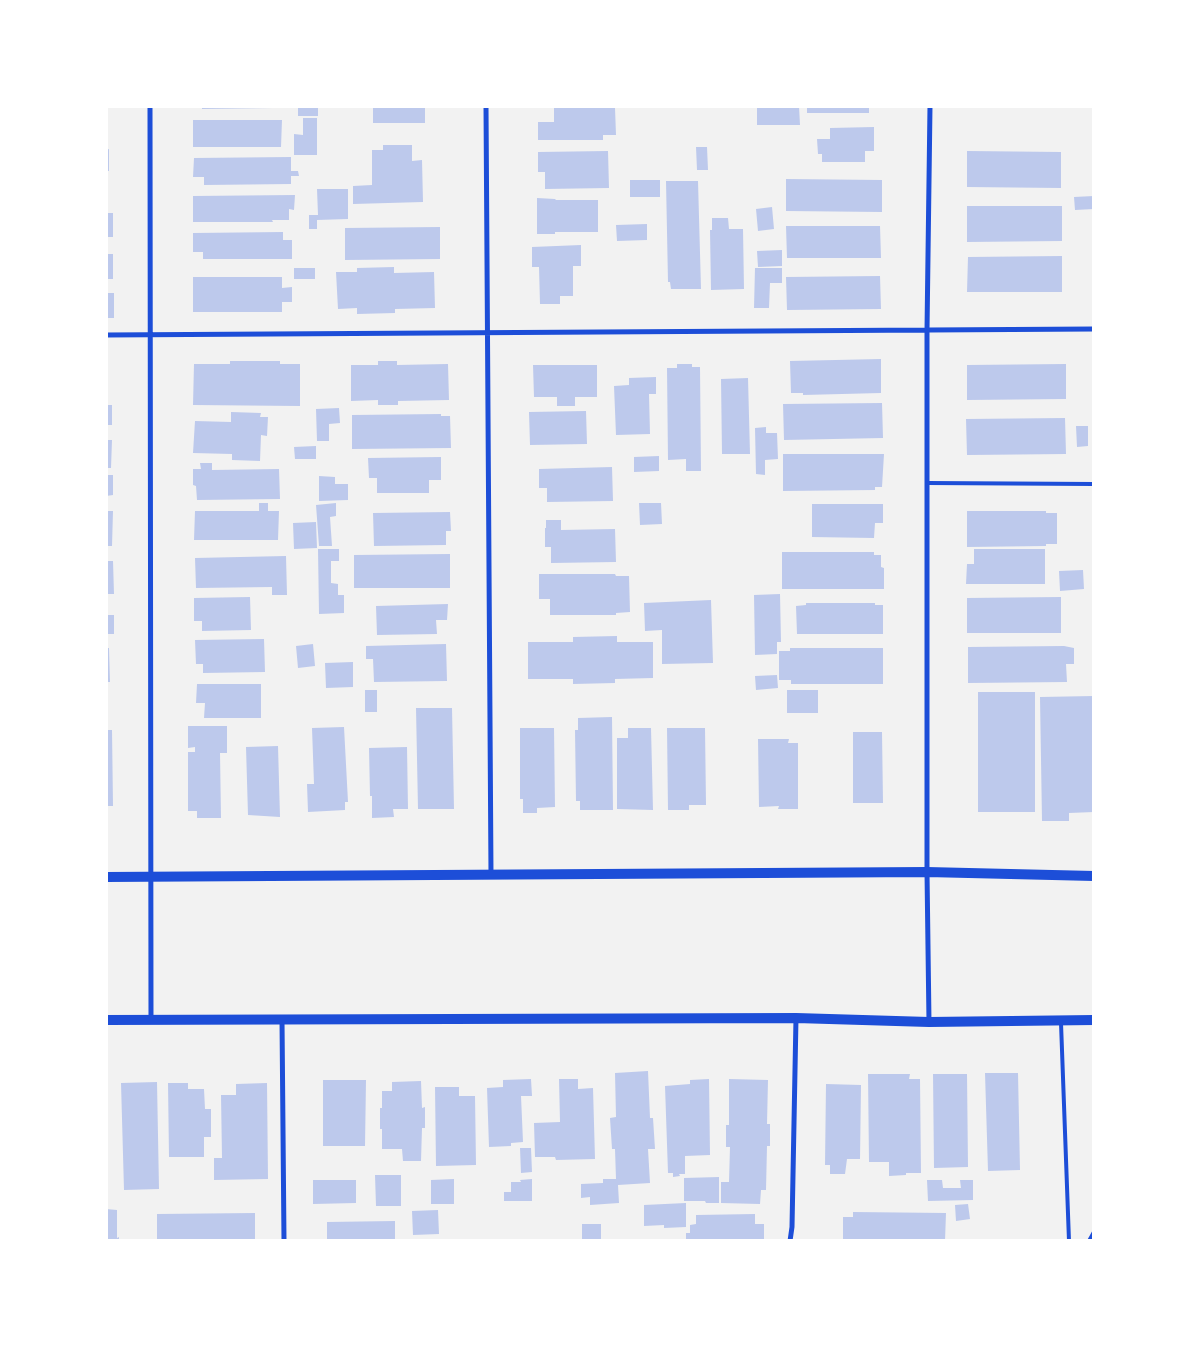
<!DOCTYPE html>
<html>
<head>
<meta charset="utf-8">
<style>
	body { margin:0 }
	#map { position:relative; width:1200px; height:1347px; overflow:hidden; background:#f2f2f2; font-family:Barlow,sans-serif }
	canvas { display:block }
	.frame { position:absolute; inset:0; border:108px solid #fff; pointer-events:none }
</style>
</head>
<body>
<div id="map">
<canvas width="1200" height="1347"></canvas>
<div class="frame"></div>
</div>
<script>
const context = document.querySelector('canvas').getContext('2d');
context.lineJoin = 'round';
function fill(path, color) { context.fillStyle = color; context.fill(path, 'evenodd'); }
const toPath = rows => new Path2D(rows.map(r => 'M' + r).join(''));
function trace(path, color, width, dash) { context.strokeStyle = color; context.lineWidth = width; context.lineCap = dash ? 'butt' : 'round'; context.setLineDash(dash || []); context.stroke(path); }
fill(toPath([
	[202,106,273,106,273,108,202,109],
	[298,106,318,106,318,116,298,116],
	[373,106,425,106,425,123,373,123],
	[554,106,606,106,605,108,615,108,616,135,603,135,603,140,538,140,538,122,554,122],
	[799,106,800,125,757,125,757,107],
	[807,106,869,106,869,113,807,113],
	[303,118,317,118,317,155,294,155,294,134,303,135],
	[193,120,282,120,281,147,193,147],
	[874,127,874,151,865,151,865,162,822,162,822,154,818,154,817,139,830,139,830,128],
	[383,145,412,145,412,161,422,160,423,202,353,204,353,186,372,185,372,150,383,150],
	[696,147,707,147,708,170,697,170],
	[109,149,109,171,106,171,106,150],
	[608,151,609,188,545,189,545,172,538,172,538,152],
	[967,151,1061,152,1061,188,967,187],
	[291,157,291,171,298,171,299,176,291,176,291,184,204,185,204,177,193,177,194,158],
	[786,179,882,180,882,212,786,211],
	[630,180,660,180,660,197,630,197],
	[666,181,698,181,701,289,671,289,670,282,668,282],
	[317,189,348,189,348,219,317,220,317,229,309,229,309,215,318,215],
	[295,195,294,210,289,209,289,220,272,220,273,222,193,222,193,196],
	[1094,196,1094,209,1075,210,1074,197],
	[537,198,555,199,556,200,598,200,598,232,555,232,555,234,537,234],
	[967,206,1062,206,1062,241,967,242],
	[772,207,774,229,758,231,756,209],
	[106,213,113,213,113,237,106,237],
	[712,218,728,218,729,229,743,229,744,289,711,290,710,230,712,230],
	[647,224,647,240,617,241,616,225],
	[786,226,880,226,881,258,787,258],
	[440,227,440,259,345,260,345,228],
	[283,232,283,240,292,240,292,259,203,259,203,252,193,252,193,233],
	[581,245,581,266,573,266,573,296,560,296,560,304,540,304,539,267,532,267,532,247],
	[782,250,782,266,758,267,757,251],
	[106,254,113,254,113,279,106,279],
	[1062,256,1062,292,967,292,968,257],
	[394,267,394,273,434,272,435,308,395,309,395,313,357,314,357,308,338,309,336,272,357,272,357,268],
	[294,268,315,268,315,279,294,279],
	[755,268,782,268,782,283,770,283,769,308,754,308],
	[880,276,881,309,787,310,786,277],
	[193,277,282,277,282,288,292,287,292,302,282,302,282,312,193,312],
	[106,293,114,293,114,318,106,318],
	[881,359,881,393,803,395,803,393,791,393,790,361],
	[230,361,280,361,280,364,300,364,300,406,193,405,194,364,230,364],
	[378,361,397,361,397,365,448,364,449,400,398,401,398,405,378,405,378,400,351,401,351,365,378,365],
	[677,364,692,364,692,367,700,367,701,471,686,471,686,459,668,460,667,368,677,368],
	[1066,364,1066,399,967,400,967,365],
	[533,365,597,365,597,397,575,397,575,406,557,406,557,397,534,397],
	[656,377,656,394,649,394,650,434,616,435,614,386,629,385,629,378],
	[748,378,750,454,722,454,721,379],
	[882,403,883,438,784,440,783,404],
	[106,405,112,405,112,425,106,425],
	[339,408,340,423,329,424,329,441,317,441,316,409],
	[586,411,587,444,530,445,529,412],
	[231,412,261,413,260,417,268,417,267,436,261,435,260,461,232,460,232,454,193,453,195,421,231,422],
	[441,414,441,416,450,416,451,448,352,449,352,415],
	[1065,418,1066,454,967,455,966,419],
	[1076,426,1088,426,1088,446,1077,447],
	[766,427,766,433,777,433,778,459,765,460,765,475,756,474,755,428],
	[106,440,112,440,111,468,106,468],
	[316,446,316,459,295,459,294,447],
	[783,454,884,454,882,487,875,487,875,490,783,491],
	[659,456,659,471,634,472,634,457],
	[441,457,441,480,429,480,429,493,377,493,377,478,369,478,368,458],
	[200,463,212,463,212,470,279,469,280,499,197,500,196,486,193,485,193,469,201,469],
	[612,467,613,501,547,502,547,488,539,488,539,469],
	[106,475,113,475,113,495,106,496],
	[319,476,335,477,335,484,348,484,348,500,319,501],
	[259,503,268,503,268,511,279,511,278,540,194,540,195,511,259,511],
	[336,503,336,516,330,517,332,546,319,546,316,505],
	[639,503,661,503,662,524,640,525],
	[812,504,883,504,883,523,875,523,874,538,812,537],
	[106,511,113,511,112,546,106,546],
	[967,511,1046,511,1046,513,1057,513,1057,544,1046,544,1046,546,967,547],
	[450,512,451,531,446,531,446,545,374,546,373,513],
	[1092,516,1094,516,1094,536,1092,536],
	[546,520,561,520,561,530,615,529,616,562,551,563,551,547,545,547,545,528,546,528],
	[316,522,317,548,294,549,293,523],
	[318,549,339,549,339,561,331,561,331,583,338,584,338,595,344,595,344,613,319,614],
	[974,549,1045,549,1045,584,966,584,967,564,974,564],
	[782,552,874,552,874,555,881,555,881,567,884,568,884,589,782,589],
	[450,554,450,588,354,588,354,555],
	[286,556,287,595,272,595,272,587,196,588,195,558],
	[106,561,113,561,114,594,106,594],
	[1083,570,1084,589,1060,591,1059,571],
	[539,574,615,574,616,576,629,576,630,612,616,613,616,615,550,615,550,599,539,599],
	[780,594,781,642,777,642,777,654,755,655,754,595],
	[250,597,251,630,202,631,202,621,194,621,194,598],
	[1061,597,1061,633,967,633,967,598],
	[711,600,713,663,662,664,662,630,645,631,644,603],
	[806,603,875,603,875,605,883,605,883,634,797,634,796,606,806,605],
	[448,604,447,620,436,620,437,634,377,635,376,606],
	[106,615,114,615,114,634,106,634],
	[617,636,617,642,653,642,653,678,615,679,615,683,573,684,573,679,528,679,528,642,573,642,573,637],
	[264,639,265,672,203,673,203,664,196,664,195,640],
	[313,644,315,666,298,668,296,646],
	[446,644,447,681,374,682,373,659,366,659,366,646],
	[1064,646,1074,648,1074,664,1066,664,1067,682,968,683,968,647],
	[106,648,109,648,110,682,106,682],
	[790,648,883,648,883,684,791,684,791,680,779,680,779,651,790,651],
	[1092,652,1094,652,1094,689,1092,689],
	[353,662,353,687,326,688,325,663],
	[777,675,778,688,756,690,755,676],
	[197,684,261,684,261,718,204,718,205,703,196,703],
	[365,690,377,690,377,712,365,712],
	[787,690,818,690,818,713,787,713],
	[978,692,1035,692,1035,812,978,812],
	[1094,696,1094,812,1069,813,1069,821,1042,821,1040,697],
	[416,708,452,708,454,809,418,809],
	[612,717,613,810,580,810,580,801,576,801,575,730,578,730,578,718],
	[188,726,227,726,227,753,220,753,221,818,197,818,197,811,188,811,188,752,195,752,195,747,188,748],
	[344,727,348,802,345,802,345,810,308,812,307,784,314,784,312,728],
	[520,728,554,728,555,807,537,808,537,813,523,813,523,799,520,799],
	[628,728,651,728,653,810,617,809,617,738,628,738],
	[667,728,705,728,706,805,689,805,689,810,668,810],
	[106,730,112,730,113,806,106,806],
	[853,732,882,732,883,803,853,803],
	[758,739,789,739,788,743,798,743,798,809,778,809,779,806,759,807],
	[278,746,280,817,248,815,246,747],
	[407,747,408,809,393,809,394,817,372,818,372,796,370,796,369,748],
	[648,1071,650,1118,653,1118,655,1149,648,1149,650,1183,618,1185,619,1203,590,1205,590,1197,581,1198,581,1184,603,1183,603,1179,616,1179,615,1149,612,1149,610,1118,616,1117,615,1073],
	[985,1073,1018,1073,1020,1170,988,1171],
	[868,1074,910,1074,909,1079,920,1079,921,1173,906,1173,906,1175,889,1176,889,1162,869,1162],
	[933,1074,967,1074,968,1167,934,1168],
	[531,1079,532,1096,521,1096,523,1142,511,1143,511,1146,489,1147,487,1088,503,1087,503,1080],
	[559,1079,578,1079,578,1089,593,1088,595,1159,556,1160,555,1157,535,1157,534,1123,560,1122],
	[709,1079,710,1155,685,1156,685,1174,679,1174,680,1176,673,1177,673,1173,668,1173,665,1086,690,1084,690,1080],
	[729,1079,768,1080,767,1124,770,1124,770,1146,767,1146,766,1190,761,1190,760,1204,721,1203,721,1182,729,1182,730,1147,726,1147,726,1125,729,1125],
	[323,1080,366,1080,365,1146,323,1146],
	[421,1081,422,1108,425,1107,425,1128,422,1128,421,1161,403,1161,402,1149,382,1149,382,1129,380,1129,380,1108,382,1108,382,1091,392,1091,392,1082],
	[157,1082,159,1189,124,1190,121,1083],
	[168,1083,188,1083,188,1089,204,1089,205,1109,211,1109,211,1137,204,1137,204,1157,169,1157],
	[267,1083,268,1179,214,1180,214,1158,222,1158,221,1095,236,1095,236,1084],
	[826,1084,861,1085,860,1159,847,1159,845,1174,830,1174,830,1165,825,1165],
	[435,1087,459,1087,459,1096,475,1096,476,1165,436,1166],
	[520,1148,531,1148,532,1172,521,1173],
	[375,1175,401,1175,401,1206,376,1206],
	[719,1177,719,1203,706,1203,705,1201,684,1201,684,1178],
	[454,1179,454,1204,431,1204,431,1180],
	[532,1179,532,1201,504,1201,504,1192,511,1192,511,1182,521,1182,520,1180],
	[313,1180,356,1180,356,1203,313,1204],
	[927,1180,942,1180,943,1188,961,1188,960,1180,973,1180,973,1200,928,1201],
	[686,1203,686,1227,664,1228,664,1225,644,1226,644,1205],
	[968,1204,970,1219,956,1221,955,1205],
	[106,1209,117,1210,117,1238,119,1237,119,1241,106,1241],
	[438,1210,439,1234,413,1235,412,1211],
	[853,1212,946,1213,945,1241,843,1241,843,1217,853,1217],
	[255,1213,255,1241,157,1241,157,1214],
	[755,1214,755,1224,764,1224,764,1241,686,1241,686,1233,690,1233,690,1225,696,1224,696,1215],
	[395,1221,395,1241,327,1241,327,1222],
	[582,1224,601,1224,601,1241,582,1241]
]), '#bdc9ec');
trace(toPath([
	[927,483,1094,484],
	[1061,1023,1069,1241],
	[1089,1241,1094,1232]
]), '#1d4ed8', 4);
trace(toPath([
	[150,106,151,1019],
	[486,106,491,875],
	[106,335,1094,329],
	[282,1020,284,1241],
	[929,1022,927,872,927,330,930,106],
	[790,1241,792,1227,796,1018]
]), '#1d4ed8', 5);
trace(toPath([
	[106,877,927,872,1094,876],
	[106,1020,796,1018,929,1022,1094,1020]
]), '#1d4ed8', 10);
</script>
</body>
</html>
